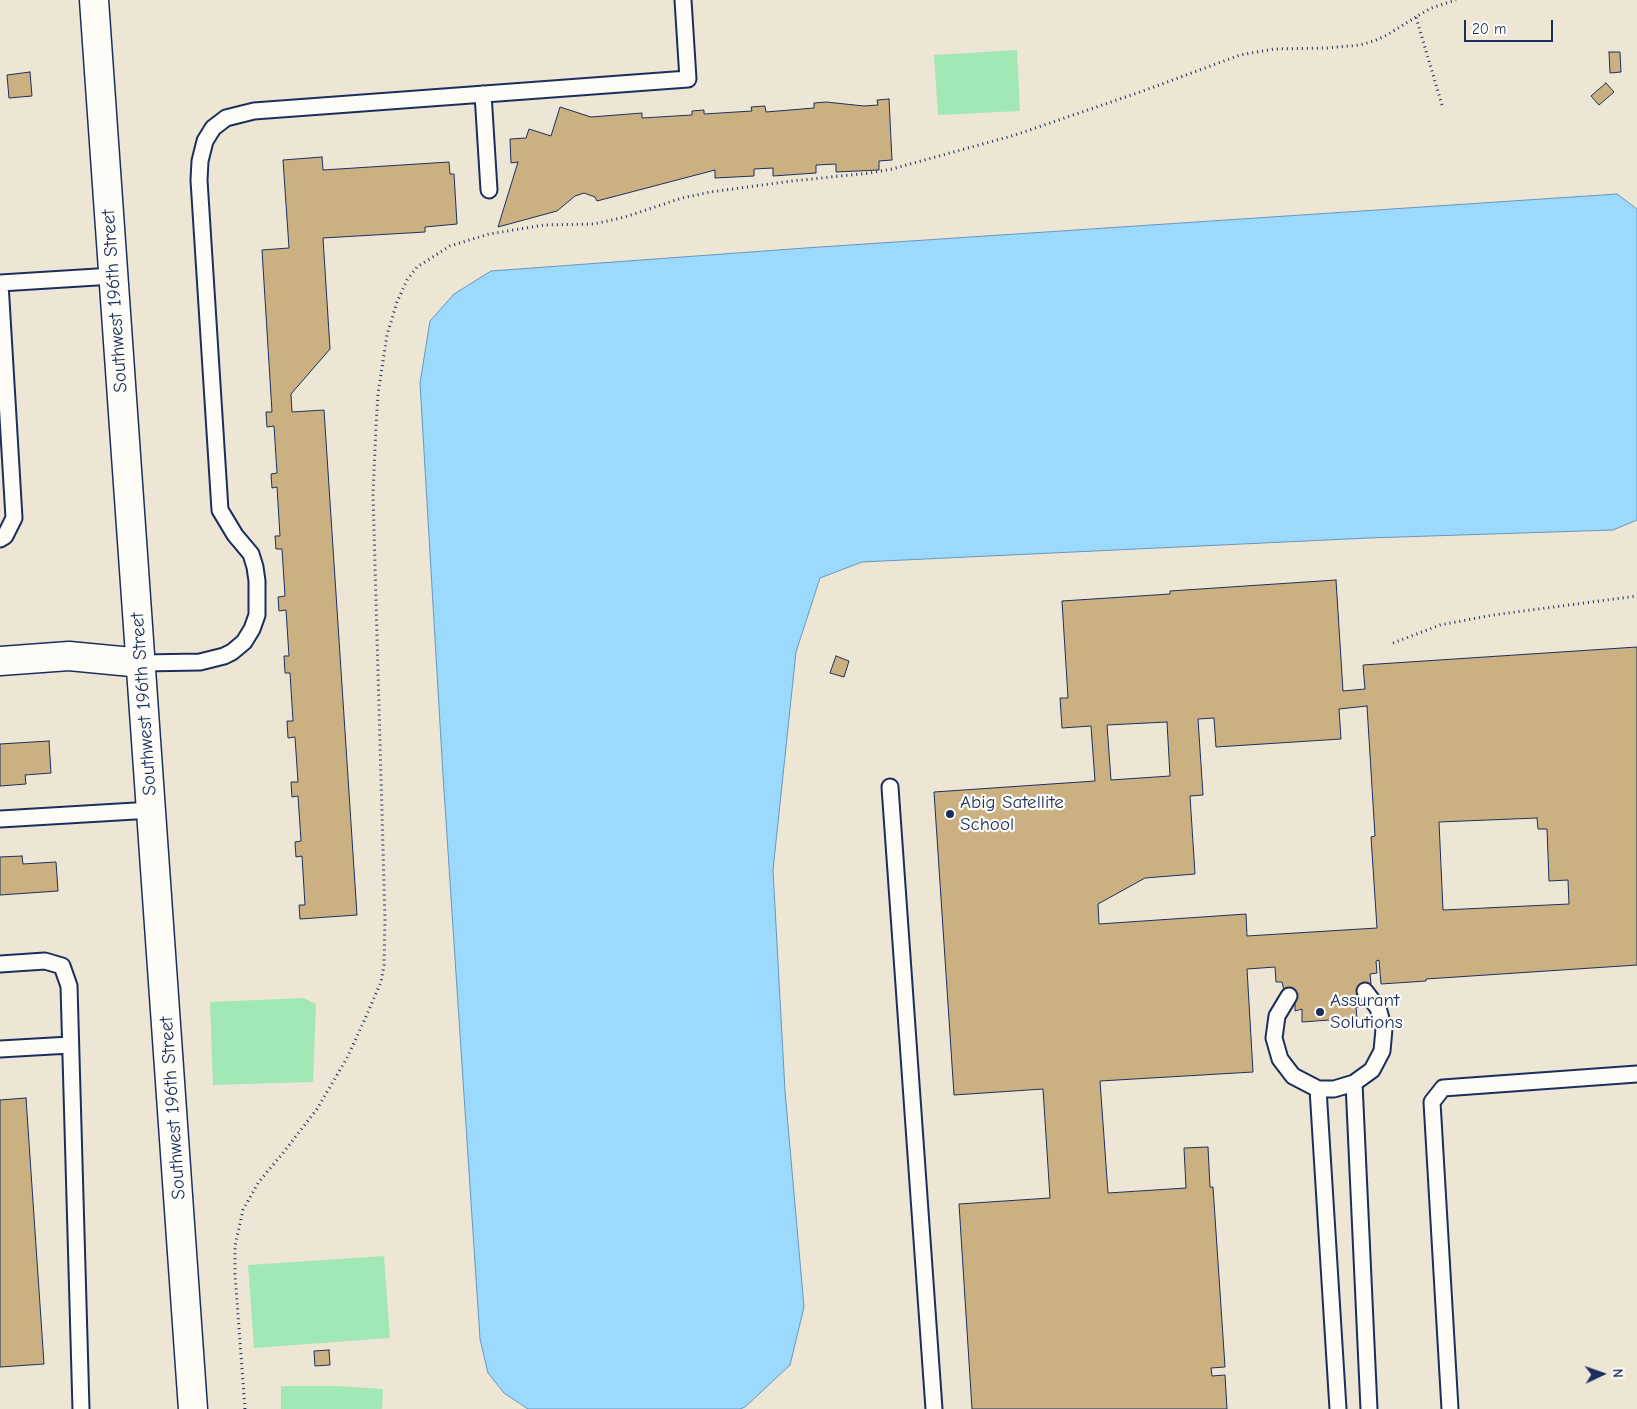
<!DOCTYPE html>
<html>
<head>
<meta charset="utf-8">
<style>
	body { margin:0 }
	#map { position:relative; width:1637px; height:1409px; overflow:hidden; background:#eee6d4; font-family:"Comic Neue",sans-serif }
	canvas { display:block }
	.north { position:absolute; left:1577px; top:1349px; width:50px; height:50px; -webkit-text-stroke:4px #fdfcf7; paint-order:stroke; rotate:87deg; font-size:14px; font-weight:700; line-height:20px; text-align:center; color:#1b2f5e }
	.north::after { content:''; display:block; margin:auto; width:18px; height:22px; background:#1b2f5e; clip-path:polygon(50% 0,100% 100%,50% 72%,0 100%) }
	.scale { position:absolute; left:1464px; top:20px; width:89px; height:22px; box-sizing:border-box; border:2px solid #1b2f5e; border-top:0; padding-left:6px; font-size:15px; line-height:18px; white-space:nowrap; color:#1b2f5e; -webkit-text-stroke:4px #fdfcf7; paint-order:stroke }
</style>
</head>
<body>
<div id="map">
<canvas width="1637" height="1409"></canvas>
<div class="north">N</div>
<div class="scale">20 m</div>
</div>
<script>
const context = document.querySelector('canvas').getContext('2d');
context.lineJoin = 'round';
function fill(path, color) { context.fillStyle = color; context.fill(path, 'evenodd'); }
const toPath = rows => new Path2D(rows.map(r => 'M' + r).join(''));
function trace(path, color, width, dash) { context.strokeStyle = color; context.lineWidth = width; context.lineCap = dash ? 'butt' : 'round'; context.setLineDash(dash || []); context.stroke(path); }
function drawText(font, color, halo, rows, align = 'center') {
  context.font = font + ' "Comic Neue",sans-serif'; context.lineWidth = 4.5; context.setLineDash([]); context.textBaseline = 'middle'; context.strokeStyle = halo; context.fillStyle = color; for (const [text, x, y, turn = 0] of rows) {
    context.save(); context.translate(x, y); context.rotate((+turn || 0) * Math.PI / 180); context.textAlign = isNaN(turn) ? turn : align; if (halo) context.strokeText(text, 0, 0); context.fillText(text, 0, 0); context.restore();
  }
}
fill(toPath([
	[1017,50,1020,111,938,115,934,55],
	[303,998,316,1004,313,1082,213,1085,210,1002],
	[384,1256,390,1338,254,1348,248,1265],
	[281,1386,338,1386,383,1389,382,1409,281,1409]
]), '#a1e8b6');
const water = toPath([
	[1617,194,1637,209,1637,520,1613,530,1369,538,862,562,820,578,796,652,773,870,785,1091,804,1307,790,1365,745,1407,740,1409,528,1409,504,1393,488,1373,480,1339,443,775,420,383,430,321,454,294,491,271,805,248,1617,194]
]);
fill(water, '#9bdafc');
trace(water, '#6896bd', 1);
const building = toPath([
	[1609,52,1620,52,1621,72,1610,73,1609,52],
	[30,72,32,96,9,98,7,75,30,72],
	[1606,83,1614,92,1599,105,1591,96,1606,83],
	[889,99,892,160,879,161,879,170,836,172,836,164,816,165,816,173,773,176,773,168,754,169,754,176,715,178,715,170,597,201,595,197,584,193,575,196,557,211,498,227,518,162,511,163,510,139,526,138,529,129,551,136,560,107,591,117,642,113,642,118,692,115,692,111,704,110,704,114,752,111,751,107,765,106,766,112,814,108,814,103,826,102,864,106,878,105,877,100,889,99],
	[322,157,323,170,449,162,450,174,454,174,457,224,425,227,425,232,323,238,330,349,291,394,292,412,324,410,357,915,300,919,299,905,305,905,302,856,296,857,295,842,301,841,298,796,292,797,291,782,298,782,295,737,288,738,287,721,293,721,290,673,285,673,284,656,289,656,286,610,279,611,278,597,285,596,282,549,276,549,275,536,280,536,277,487,272,488,271,474,277,473,274,426,267,427,266,412,272,412,262,250,289,248,283,160,322,157],
	[1336,580,1343,691,1365,689,1363,665,1637,647,1637,965,1426,979,1426,981,1381,984,1379,960,1376,961,1377,973,1370,974,1371,984,1365,984,1361,996,1361,1007,1356,1007,1357,1018,1302,1022,1302,1009,1295,1011,1295,998,1288,989,1284,990,1282,982,1276,982,1275,967,1247,969,1253,1072,1100,1081,1108,1193,1186,1188,1184,1148,1208,1147,1210,1187,1213,1187,1225,1367,1211,1368,1212,1376,1225,1375,1227,1409,972,1409,959,1204,1050,1198,1043,1089,954,1095,934,792,1095,781,1091,726,1062,728,1060,698,1068,698,1062,601,1170,594,1170,591,1336,580],
	[1367,706,1375,836,1371,837,1377,928,1247,936,1246,914,1099,924,1098,904,1145,878,1195,874,1190,796,1203,795,1198,719,1214,718,1216,747,1341,739,1339,709,1367,706],
	[1167,722,1170,776,1111,780,1107,725,1167,722],
	[1537,818,1538,829,1547,829,1549,881,1568,880,1569,904,1443,910,1439,822,1537,818],
	[836,656,849,661,844,677,830,673,836,656],
	[49,741,51,773,25,775,26,784,0,786,0,744,49,741],
	[22,856,23,864,56,862,58,891,0,895,0,857,22,856],
	[26,1098,44,1364,0,1367,0,1100,26,1098],
	[329,1350,330,1365,315,1366,314,1351,329,1350]
]);
fill(building, '#cbb182');
trace(building, '#1b2f5e', 1);
const lane = toPath([
	[483,94,489,190],
	[0,283,113,276],
	[0,539,5,536,14,518,0,283],
	[142,663,200,662,224,656,232,652,244,642,252,629,257,615,257,581,255,567,251,554,235,535,220,510,199,180,200,161,205,141,213,128,226,118,254,111,688,79,683,0],
	[890,787,934,1409],
	[0,819,152,810],
	[0,964,45,961,62,966,69,986,81,1409],
	[1289,996,1277,1016,1274,1038,1280,1059,1293,1076,1318,1089,1334,1089,1354,1083,1372,1070,1382,1051,1384,1029,1378,1008,1365,991],
	[0,1049,70,1045],
	[1354,1083,1369,1409],
	[1318,1089,1338,1409],
	[1450,1409,1432,1102,1443,1088,1637,1074]
]);
const street = toPath([
	[94,0,193,1409],
	[0,661,69,656,142,663]
]);
trace(lane, '#1b2f5e', 19);
trace(street, '#1b2f5e', 31);
trace(toPath([
	[1442,105,1416,17,1431,8,1456,0],
	[1393,643,1440,625,1493,615,1637,596],
	[245,1409,235,1274,235,1246,243,1210,258,1183,283,1153,317,1109,347,1058,364,1021,381,982,384,965,385,920,373,494,376,426,378,394,387,335,397,302,407,280,417,267,450,246,489,234,544,225,594,224,625,217,682,198,710,192,792,181,870,173,892,169,1015,135,1143,91,1240,55,1274,49,1327,48,1360,45,1374,41,1387,35,1416,17]
]), '#1b2f5e', 3, [1, 4]);
trace(lane, '#fdfcf7', 15);
trace(street, '#fdfcf7', 28);
for (const [x, y, r, color] of [
	[950,814,5,"#1b2f5e"],
	[1320,1012,5,"#1b2f5e"]
]) { const dot = new Path2D(); dot.arc(x, y, r, 0, 2 * Math.PI); context.fillStyle = color; context.fill(dot); trace(dot, '#fdfcf7', 2); }
drawText('19px', '#1b2f5e', '#fdfcf7', [
	["Southwest 196th Street",115,301,-94],
	["Southwest 196th Street",144,704,-94],
	["Southwest 196th Street",173,1108,-94]
]);
drawText('19px', '#1b2f5e', '#fdfcf7', [
	["Abig Satellite",960,803],
	["School",960,825],
	["Assurant",1330,1001],
	["Solutions",1330,1023]
], 'left');
</script>
</body>
</html>
